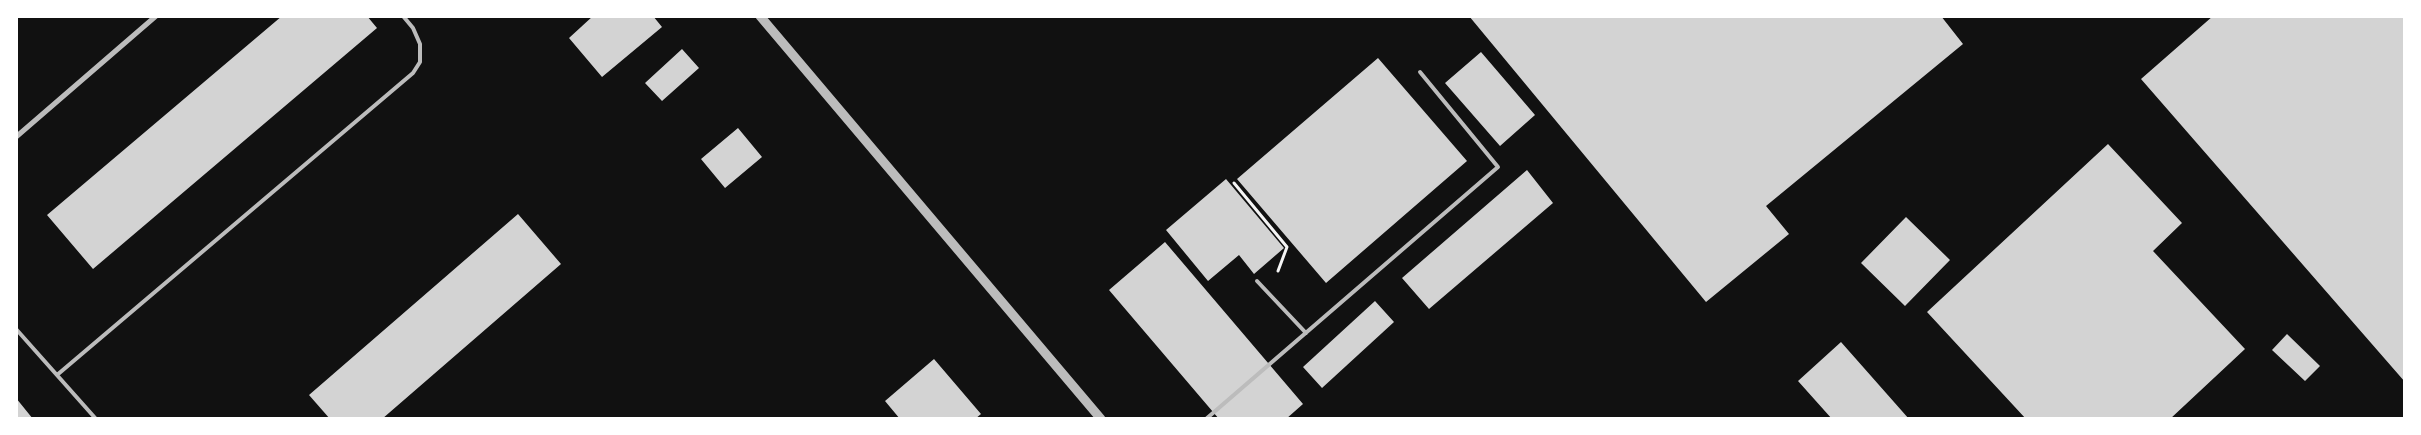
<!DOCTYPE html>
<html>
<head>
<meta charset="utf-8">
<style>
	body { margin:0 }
	#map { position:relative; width:2421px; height:435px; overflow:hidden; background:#111; font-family:Montserrat,sans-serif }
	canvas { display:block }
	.frame { position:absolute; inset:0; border:18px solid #fff; pointer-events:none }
</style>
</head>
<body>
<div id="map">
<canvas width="2421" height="435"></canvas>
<div class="frame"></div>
</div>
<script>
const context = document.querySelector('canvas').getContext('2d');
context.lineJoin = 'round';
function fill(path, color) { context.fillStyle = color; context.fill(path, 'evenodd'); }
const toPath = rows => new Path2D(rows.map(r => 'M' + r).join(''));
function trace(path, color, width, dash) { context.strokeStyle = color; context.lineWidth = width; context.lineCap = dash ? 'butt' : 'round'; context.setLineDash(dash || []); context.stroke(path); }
fill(toPath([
	[282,16,367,16,377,28,93,269,47,215],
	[593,16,653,16,662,27,602,77,569,38],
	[1469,16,1941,16,1963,44,1766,206,1789,234,1706,302],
	[2213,16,2405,16,2405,382,2141,79],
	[682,49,699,68,662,101,645,83],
	[1481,52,1535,115,1500,146,1445,83],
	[1378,58,1467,161,1326,283,1237,179],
	[738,128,762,157,725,188,701,159],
	[2108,144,2182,223,2153,251,2245,349,2170,419,2026,419,1927,312],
	[1527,170,1553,203,1429,309,1402,278],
	[1226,179,1284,248,1254,274,1239,255,1208,281,1166,230],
	[518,214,561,264,382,419,330,419,309,395],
	[1906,217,1950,260,1905,306,1861,263],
	[1165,242,1303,404,1286,419,1219,419,1109,290],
	[1375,301,1394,322,1322,388,1303,367],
	[2287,334,2320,366,2305,381,2272,350],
	[1841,342,1909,419,1832,419,1798,381],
	[934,359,981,414,975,419,900,419,885,401],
	[16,398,33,419,16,419]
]), '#d3d3d3');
trace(toPath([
	[1234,183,1287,247,1278,271]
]), '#f5f5f5', 3);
trace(toPath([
	[1257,281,1306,333],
	[16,329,96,419],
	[57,375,413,73,420,62,420,44,413,28,403,16],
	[1206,419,1498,167,1420,72]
]), '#bcbcbc', 4);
trace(toPath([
	[16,137,156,16]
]), '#bcbcbc', 5);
trace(toPath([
	[760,16,1101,419]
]), '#bcbcbc', 9);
</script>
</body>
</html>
